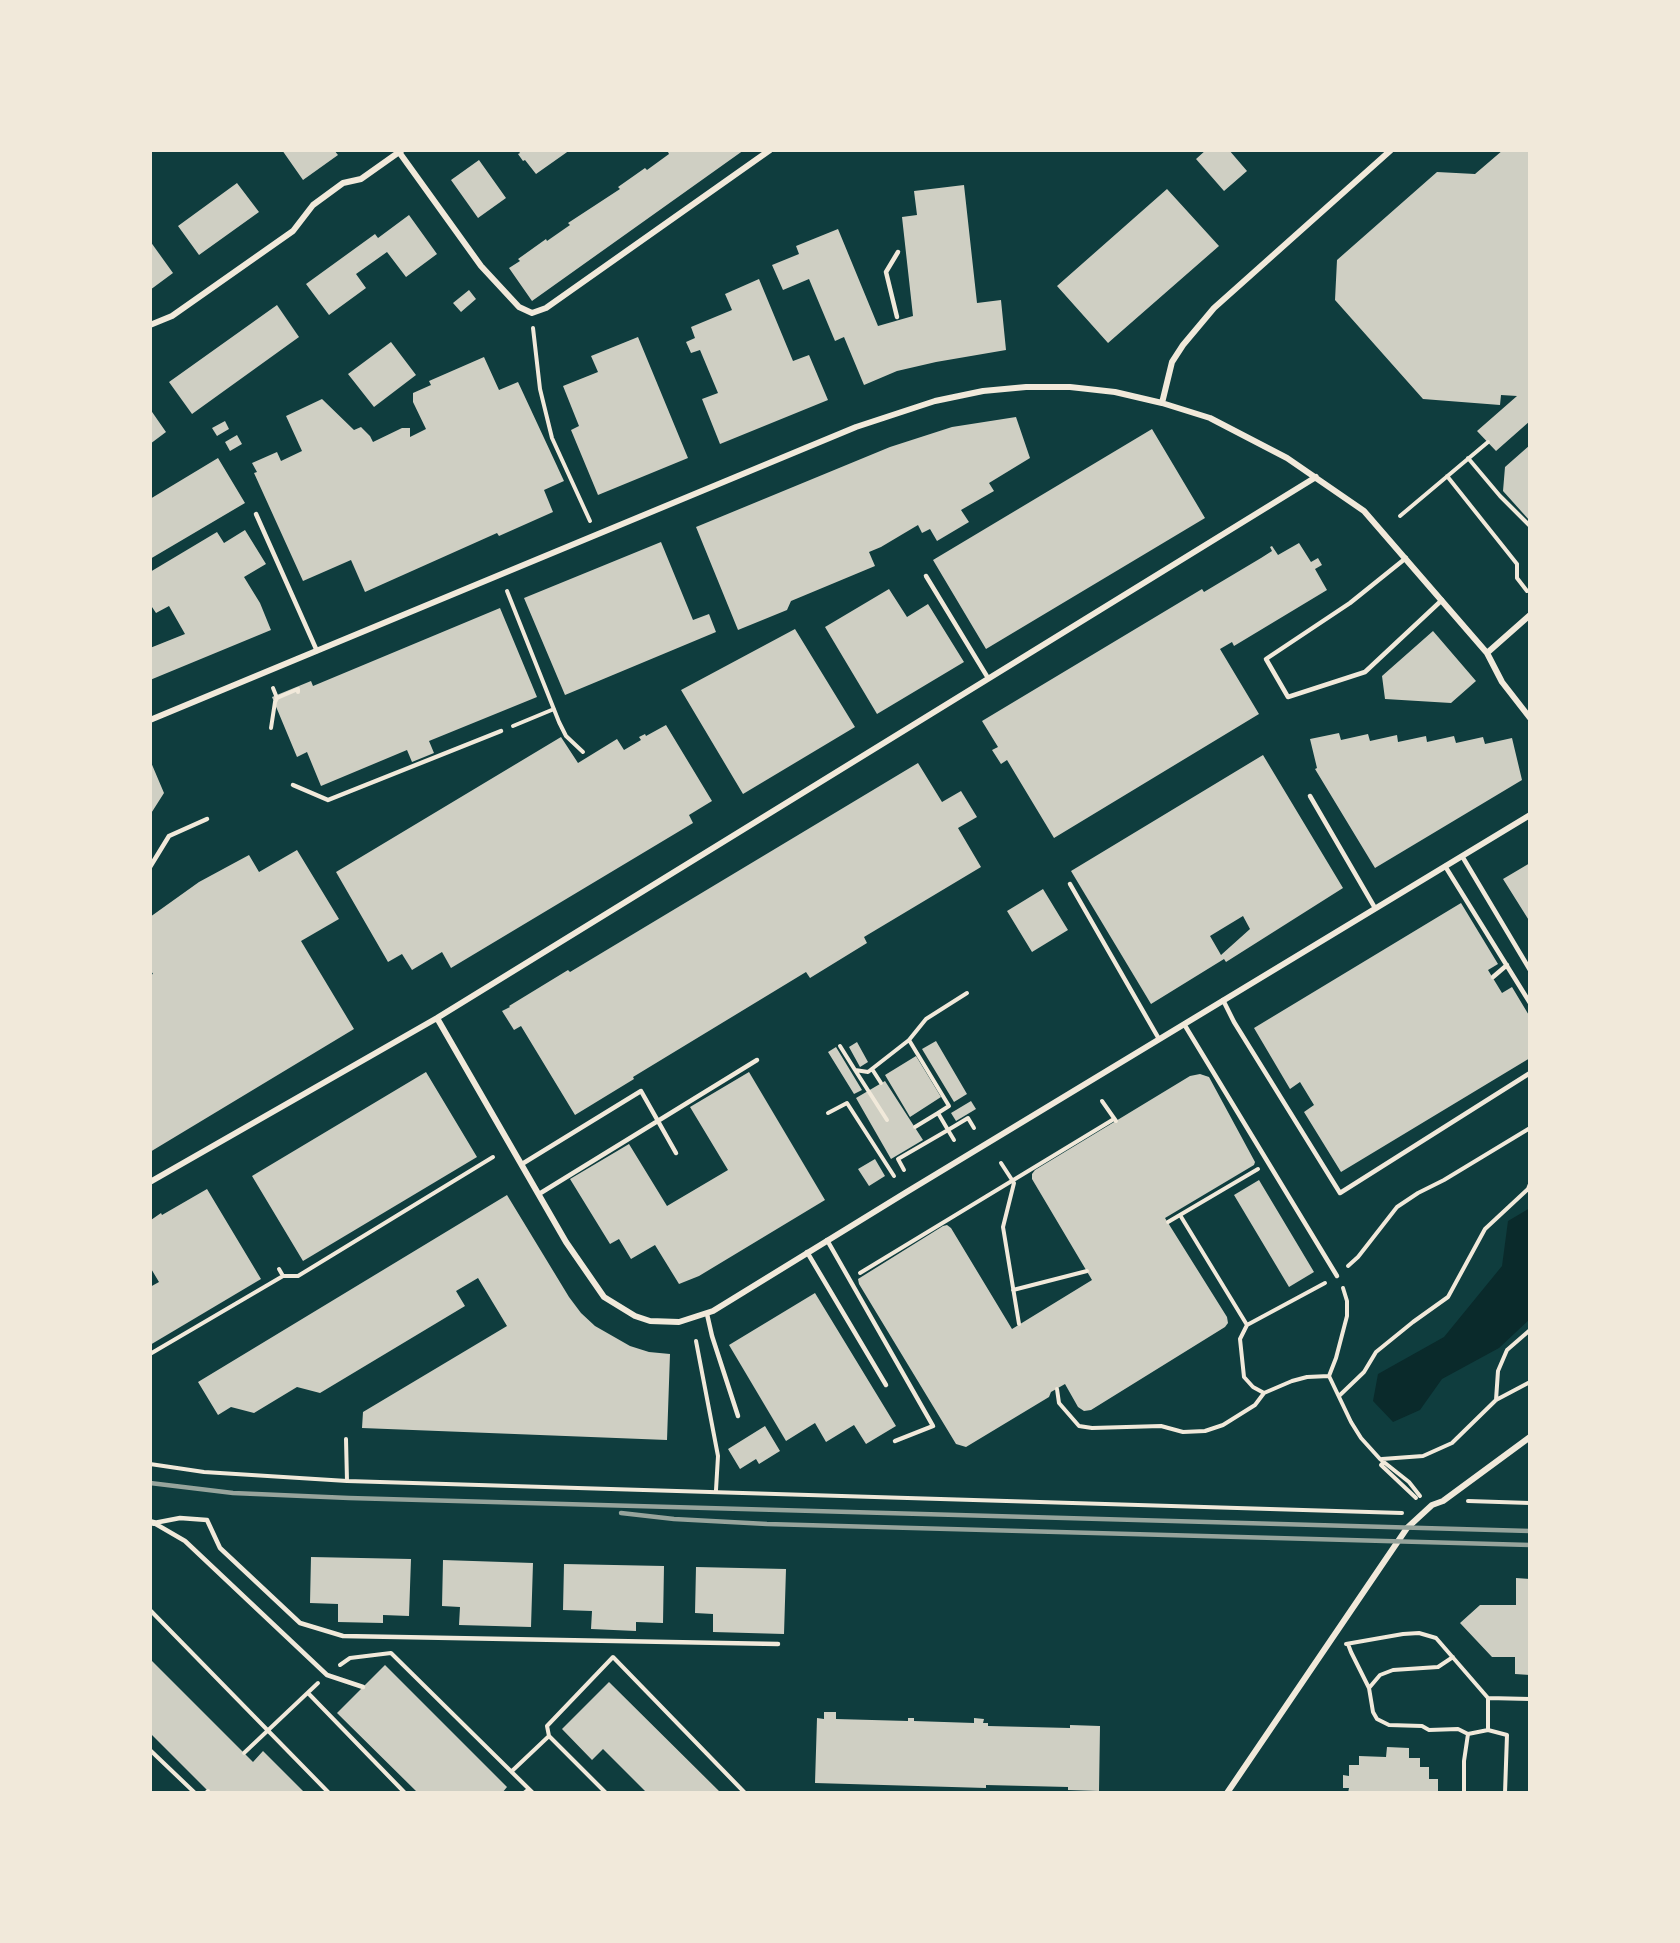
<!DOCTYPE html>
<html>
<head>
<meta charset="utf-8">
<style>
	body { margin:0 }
	#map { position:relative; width:1680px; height:1943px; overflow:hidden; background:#0f3d3e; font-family:"Open Sans",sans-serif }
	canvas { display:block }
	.frame { position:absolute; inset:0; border:152px solid #f1e9da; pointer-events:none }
</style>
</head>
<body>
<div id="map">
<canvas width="1680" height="1943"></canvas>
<div class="frame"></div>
</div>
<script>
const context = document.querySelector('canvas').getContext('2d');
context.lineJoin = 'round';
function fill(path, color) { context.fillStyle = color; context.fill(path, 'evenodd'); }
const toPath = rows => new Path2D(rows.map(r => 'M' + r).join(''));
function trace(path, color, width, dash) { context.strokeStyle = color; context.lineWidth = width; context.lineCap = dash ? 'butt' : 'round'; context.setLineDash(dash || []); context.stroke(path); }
fill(toPath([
	[1530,1208,1530,1319,1499,1348,1442,1379,1420,1410,1393,1422,1373,1401,1378,1374,1444,1337,1502,1266,1508,1221]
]), '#0a2a2b');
fill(toPath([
	[282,150,334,150,338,155,303,180],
	[518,150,570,150,536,174,525,160,523,161,518,154,520,153],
	[670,150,744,150,532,301,509,268,520,261,518,259,546,239,547,241,570,225,568,223,620,189,618,187,645,168,647,170,669,154,668,152],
	[1206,150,1229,150,1247,171,1224,191,1196,159],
	[1503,150,1530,150,1530,421,1496,451,1477,431,1517,396,1501,395,1500,405,1423,399,1335,300,1337,260,1437,172,1475,174],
	[479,160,506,198,478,218,451,180],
	[237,183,259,212,199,255,178,226],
	[964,185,977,303,1001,300,1006,350,936,362,897,371,864,385,844,337,835,341,809,279,783,290,772,265,799,254,796,246,838,229,878,326,913,316,902,217,917,215,914,191],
	[1167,189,1219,246,1108,343,1057,286],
	[409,215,437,254,406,277,387,252,356,274,366,288,329,315,306,284,375,234,378,238],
	[150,241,173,273,150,290],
	[759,279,793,361,809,355,828,400,720,444,702,399,718,393,700,350,691,353,686,342,695,338,691,327,732,310,725,294],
	[469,290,476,299,461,312,453,303],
	[277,305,299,337,192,414,169,382],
	[638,337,688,458,598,495,571,430,579,426,563,386,598,372,591,356],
	[391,342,416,375,374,407,348,374],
	[484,357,499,390,518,382,564,481,544,490,553,512,499,536,497,533,365,592,351,560,303,581,254,473,257,472,252,463,277,452,281,461,302,451,286,416,322,399,354,430,361,427,370,436,373,442,402,428,410,428,410,437,426,429,413,402,413,393,431,385,429,381],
	[150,409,166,432,150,444],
	[1016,417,1030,458,989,483,994,491,961,510,969,522,937,541,930,529,922,533,918,525,881,547,869,552,875,566,791,601,787,610,738,630,696,527,890,447,952,427],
	[225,421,229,429,217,436,212,428],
	[1152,429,1205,518,986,649,933,560],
	[237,435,242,444,230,451,225,442],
	[1530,445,1530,521,1503,491,1505,467],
	[218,458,245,503,150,559,150,499],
	[245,530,266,564,244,577,260,603,271,630,150,680,150,648,185,634,169,606,156,613,150,604,150,572,217,532,224,543],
	[661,542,693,620,709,614,716,632,565,695,524,598],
	[1299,543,1311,562,1318,558,1322,565,1315,569,1327,590,1234,646,1232,642,1220,649,1259,714,1054,838,1007,760,1001,764,992,750,998,747,982,721,1202,589,1204,592,1261,558,1272,551,1270,547,1272,546,1278,555],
	[889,589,907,617,928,604,964,662,877,714,825,627],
	[500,608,537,697,429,741,434,753,412,762,407,750,321,786,307,752,297,757,272,697,311,681,313,686],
	[795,629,855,727,743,794,681,690],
	[1433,631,1476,681,1451,703,1385,699,1382,676],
	[666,725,712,801,689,815,693,823,451,968,442,952,412,970,402,954,388,962,336,872,561,737,578,763,617,739,624,750,641,740,639,737,645,734,646,736],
	[1339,733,1341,740,1368,734,1370,741,1397,735,1398,742,1426,736,1427,742,1454,736,1456,743,1483,737,1485,744,1512,738,1522,780,1375,868,1315,769,1317,768,1310,739],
	[1263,755,1343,888,1226,962,1224,959,1151,1004,1071,871],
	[1243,916,1250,929,1221,955,1210,936],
	[150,760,164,793,150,815],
	[918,763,942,802,961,791,977,817,958,828,981,867,864,937,867,943,810,978,806,972,633,1077,634,1079,575,1115,521,1026,514,1030,502,1011,510,1007,509,1006,568,970,570,972],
	[297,850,339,919,301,941,354,1029,150,1152,150,975,153,974,150,969,150,917,199,882,249,855,259,872],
	[1530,863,1530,922,1503,879],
	[1043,889,1068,930,1032,952,1007,911],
	[1461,903,1498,964,1488,970,1502,993,1512,987,1530,1017,1530,1058,1341,1172,1304,1112,1314,1105,1300,1082,1290,1089,1254,1028],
	[936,1041,967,1094,954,1102,922,1049],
	[857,1042,868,1062,860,1067,849,1047],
	[836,1047,862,1090,854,1094,828,1052],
	[916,1056,941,1097,910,1117,885,1075],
	[426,1072,477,1157,303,1261,252,1176],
	[749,1072,825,1200,699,1276,679,1284,655,1245,631,1259,619,1239,610,1244,570,1179,629,1144,667,1206,728,1170,690,1107],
	[1200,1074,1209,1077,1255,1162,1254,1165,1165,1218,1227,1317,1228,1323,1225,1327,1091,1410,1084,1411,1078,1407,1065,1384,1051,1392,1049,1397,966,1447,956,1444,859,1284,858,1279,943,1226,947,1225,951,1228,1012,1329,1092,1280,1032,1179,1032,1174,1035,1170,1190,1076],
	[885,1081,923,1140,891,1159,856,1098],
	[971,1101,976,1109,956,1121,951,1113],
	[875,1159,885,1176,869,1186,858,1169],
	[1259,1180,1314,1272,1289,1287,1234,1195],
	[207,1189,261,1279,150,1345,150,1287,159,1282,150,1267,151,1220,161,1213,162,1215],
	[507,1195,569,1297,581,1313,595,1326,630,1346,649,1352,670,1354,667,1440,362,1428,363,1412,507,1326,478,1278,456,1291,465,1306,320,1393,297,1387,254,1413,231,1407,218,1415,198,1382],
	[815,1293,896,1426,866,1444,854,1425,826,1442,815,1423,786,1441,729,1345],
	[765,1426,780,1451,759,1464,756,1459,740,1469,728,1449],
	[311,1557,411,1559,409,1616,383,1615,383,1623,338,1622,338,1604,310,1603],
	[443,1560,533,1563,531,1627,459,1625,460,1607,442,1606],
	[564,1564,664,1566,663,1623,636,1622,636,1631,591,1629,592,1611,563,1610],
	[696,1567,786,1569,784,1634,713,1632,713,1614,695,1613],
	[1516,1578,1530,1579,1530,1675,1515,1674,1515,1657,1492,1657,1460,1623,1480,1605,1516,1605],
	[150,1659,253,1762,263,1751,305,1793,210,1793,150,1733],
	[385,1665,507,1787,502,1793,418,1793,337,1713],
	[609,1682,721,1793,647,1793,603,1749,592,1760,562,1729],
	[824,1712,836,1712,836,1719,908,1721,908,1718,914,1718,914,1721,974,1723,974,1718,984,1719,983,1723,988,1723,988,1726,1070,1728,1070,1725,1100,1726,1099,1791,1068,1790,1068,1787,986,1785,986,1788,815,1783,817,1718,824,1719],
	[1387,1747,1409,1748,1409,1758,1420,1758,1420,1767,1429,1767,1429,1779,1438,1779,1438,1793,1348,1793,1349,1788,1343,1788,1343,1775,1349,1776,1349,1765,1359,1765,1359,1756,1386,1757]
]), '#cfcfc3');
trace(toPath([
	[533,328,540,389,552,438,590,521],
	[1468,458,1500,496,1530,526],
	[1447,476,1517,564,1517,578,1527,591],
	[1400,516,1488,442],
	[507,591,559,722,566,736,583,752],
	[273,688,277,698],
	[513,726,554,709],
	[271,728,275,702,277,698,298,689,298,692],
	[840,1046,855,1070,868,1072,909,1040],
	[872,1069,881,1083],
	[855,1070,887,1120],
	[1102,1101,1116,1121],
	[828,1113,847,1103,894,1176],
	[915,1127,938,1113],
	[954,1140,948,1130,968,1118,974,1128],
	[1001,1163,1014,1183,1003,1227,1019,1324],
	[904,1170,898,1159,948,1130,938,1113,949,1106,909,1040,926,1019,967,993],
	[1180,1215,1247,1325],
	[1168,1222,1258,1169],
	[1348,1266,1358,1257,1397,1207,1418,1193,1444,1180,1530,1128],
	[860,1273,1114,1119],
	[283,1276,298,1276,493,1157],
	[1325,1283,1247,1325,1240,1339,1244,1377,1253,1387,1264,1393,1292,1381,1307,1377,1329,1376],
	[1343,1288,1347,1301,1347,1316,1336,1358,1329,1376,1351,1422,1361,1438,1380,1459,1409,1482,1420,1496],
	[1013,1290,1087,1271],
	[696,1341,718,1456,716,1490],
	[150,1354,283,1276,279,1269],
	[1057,1389,1059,1403,1079,1426,1092,1428,1161,1426,1183,1432,1205,1431,1223,1425,1255,1405,1264,1393],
	[1339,1396,1364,1372,1376,1352,1413,1322,1448,1297,1485,1229,1528,1189,1530,1184],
	[1496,1400,1498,1371,1507,1350,1530,1330],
	[346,1439,347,1481],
	[1382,1459,1423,1456,1452,1443,1496,1400,1530,1382],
	[1384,1462,1381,1465,1416,1498],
	[150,1464,204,1472,347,1481,1402,1513],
	[1468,1501,1530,1503],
	[150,1610,329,1793],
	[1346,1644,1403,1634,1419,1633,1436,1638,1488,1698,1530,1699],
	[1348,1644,1351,1652,1369,1688],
	[1453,1657,1438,1667,1393,1670,1380,1675,1369,1688,1373,1712,1377,1719,1389,1725,1422,1726,1429,1730,1458,1729,1468,1734,1488,1730,1507,1735,1505,1793],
	[340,1665,350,1658,391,1653,533,1793],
	[308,1693,405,1793],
	[1488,1730,1488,1698],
	[150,1750,195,1793],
	[244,1753,318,1683],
	[512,1771,549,1736],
	[206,1793,208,1791],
	[524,1793,529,1789],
	[606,1793,549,1736,547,1726,613,1657,745,1793],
	[1464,1793,1464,1761,1468,1734]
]), '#f1e9da', 4);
trace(toPath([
	[897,317,886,272,898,252],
	[256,514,317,651],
	[1406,558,1350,603,1266,659,1288,697,1365,672,1442,600],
	[926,576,988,678],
	[293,785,328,800,501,731],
	[1310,796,1375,908],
	[1462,856,1530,970],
	[1445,866,1530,1003],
	[150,867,169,836,207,819],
	[1070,884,1159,1039],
	[1493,977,1507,965],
	[1223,1000,1234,1022,1340,1193,1530,1073],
	[1184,1024,1337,1276],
	[522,1164,641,1091,676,1153],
	[539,1194,757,1060],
	[827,1240,933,1426,895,1441],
	[807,1252,886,1385],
	[707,1314,712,1336,738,1416],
	[154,1523,180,1518,207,1520,220,1548,300,1623,343,1636,778,1644],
	[154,1523,185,1541,327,1675,363,1687]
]), '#f1e9da', 4.5);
trace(toPath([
	[399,152,481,266,519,307,532,313,546,308,770,150],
	[150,325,172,316,293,231,313,205,343,183,361,179,402,150],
	[1162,403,1172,362,1183,345,1214,308,1391,150],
	[1487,653,1530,615],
	[150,720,856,427,935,401,983,391,1026,387,1070,387,1115,392,1162,403,1210,418,1287,458,1364,511,1487,653,1502,682,1530,718],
	[437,1018,566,1242,604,1297,635,1316,650,1321,679,1322,713,1311,905,1193,1530,815],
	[150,1182,437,1018,1316,477],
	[150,1522,154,1523],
	[1227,1793,1407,1528,1432,1505,1443,1501,1530,1437]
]), '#f1e9da', 6);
trace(toPath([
	[150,1483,233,1493,349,1498,1530,1531],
	[621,1513,674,1519,767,1524,1530,1545]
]), '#97a49c', 4.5);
</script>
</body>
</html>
